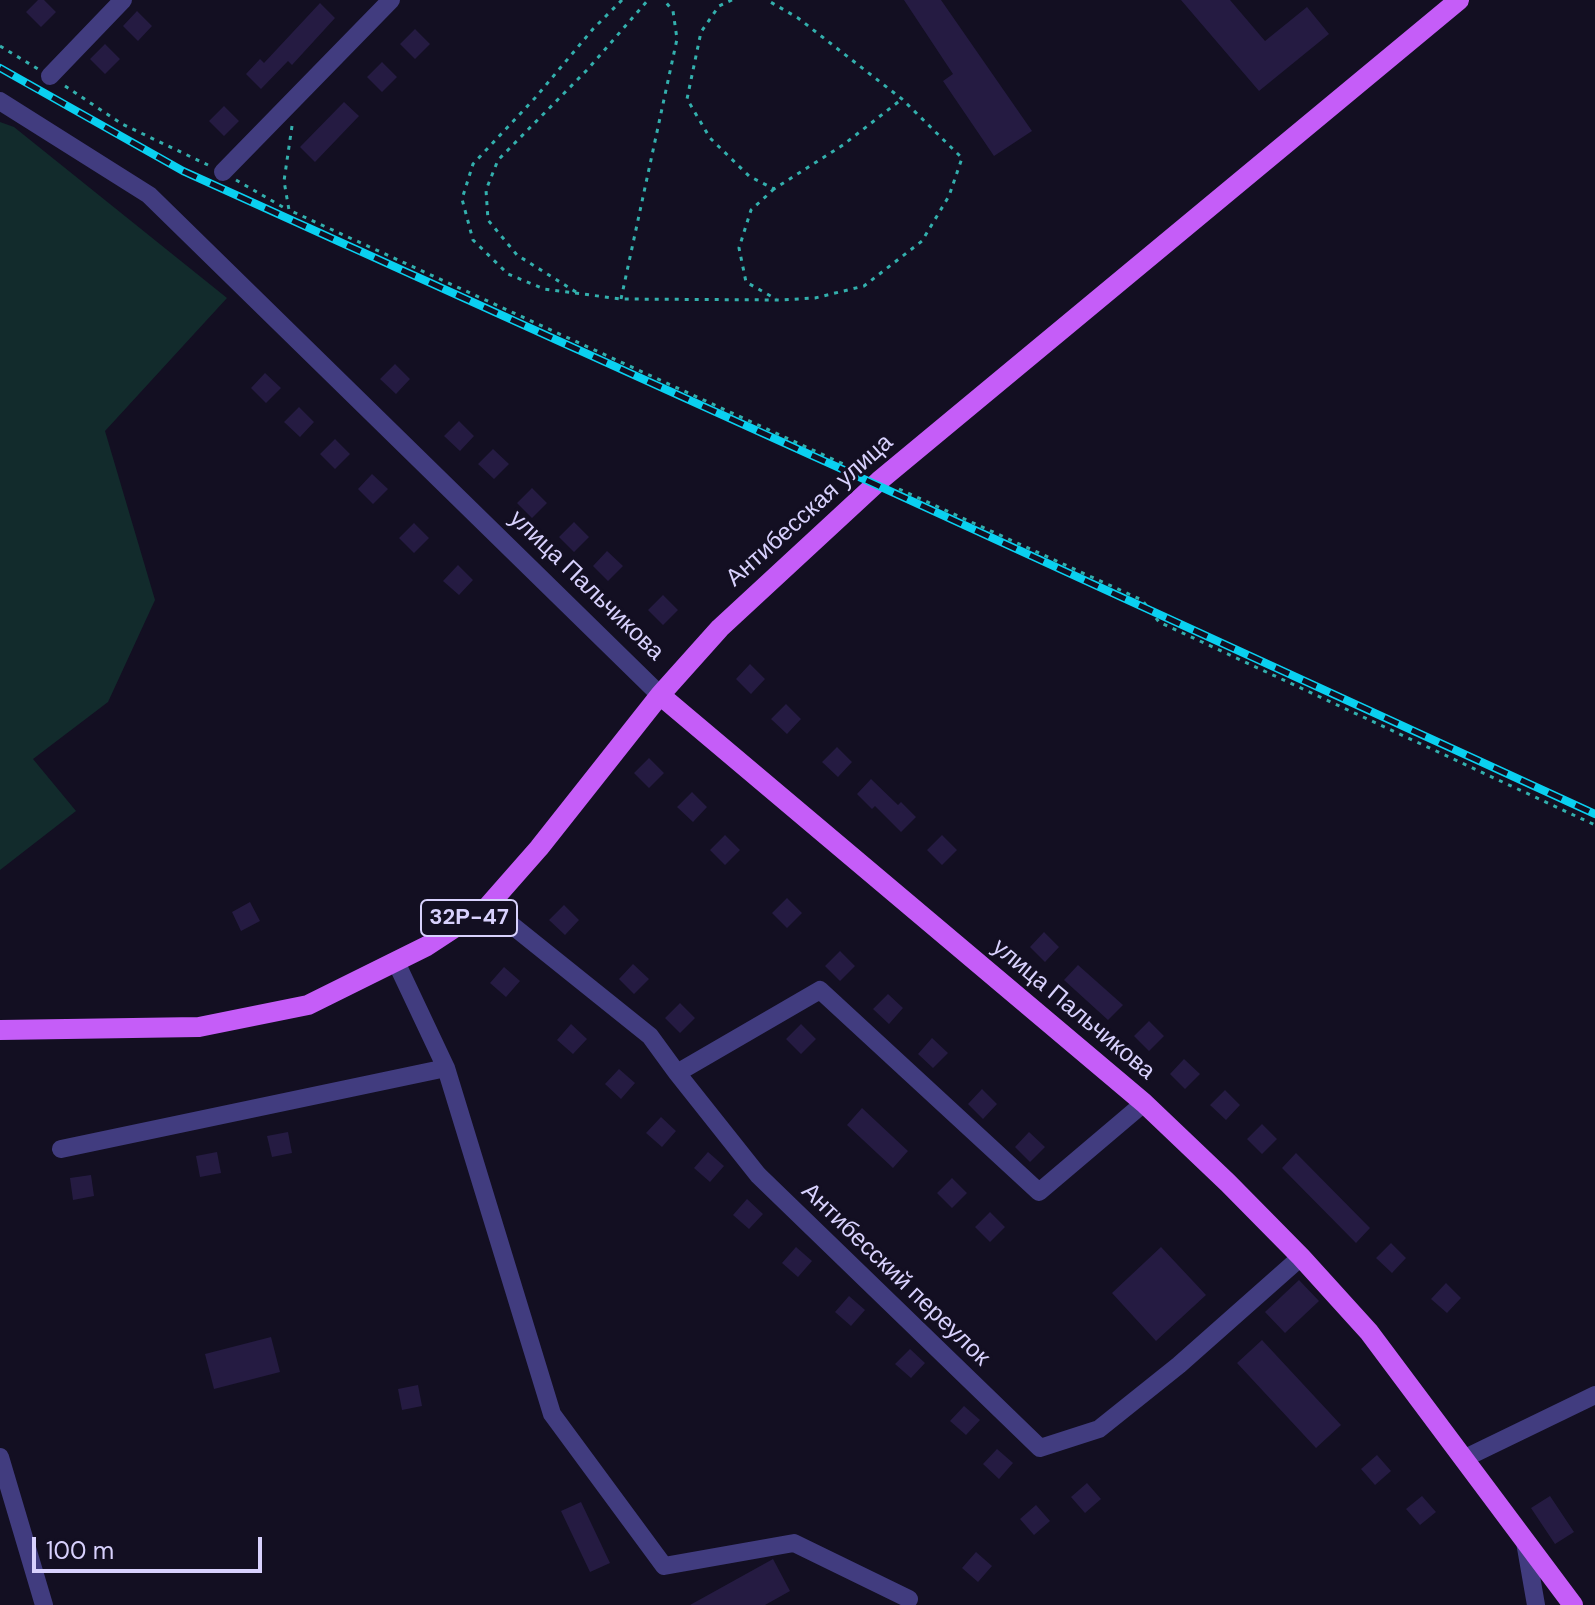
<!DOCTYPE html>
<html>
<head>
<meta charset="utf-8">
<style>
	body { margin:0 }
	#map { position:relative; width:1595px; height:1605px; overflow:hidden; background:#130f22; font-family:"DM Sans",sans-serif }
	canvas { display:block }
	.scale { position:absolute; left:32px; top:1537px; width:230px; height:36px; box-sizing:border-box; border:4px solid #d8d1fd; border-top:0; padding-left:10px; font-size:24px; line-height:28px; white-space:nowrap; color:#d8d1fd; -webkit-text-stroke:6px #130f22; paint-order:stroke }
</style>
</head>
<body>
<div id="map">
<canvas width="1595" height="1605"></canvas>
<div class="scale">100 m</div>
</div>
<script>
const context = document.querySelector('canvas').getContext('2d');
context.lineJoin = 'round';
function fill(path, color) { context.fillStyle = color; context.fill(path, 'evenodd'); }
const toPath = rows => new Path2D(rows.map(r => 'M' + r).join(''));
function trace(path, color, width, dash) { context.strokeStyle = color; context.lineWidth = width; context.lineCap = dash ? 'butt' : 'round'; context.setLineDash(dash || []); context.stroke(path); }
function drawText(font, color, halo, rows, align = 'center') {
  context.font = font + ' "DM Sans",sans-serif'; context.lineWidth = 6; context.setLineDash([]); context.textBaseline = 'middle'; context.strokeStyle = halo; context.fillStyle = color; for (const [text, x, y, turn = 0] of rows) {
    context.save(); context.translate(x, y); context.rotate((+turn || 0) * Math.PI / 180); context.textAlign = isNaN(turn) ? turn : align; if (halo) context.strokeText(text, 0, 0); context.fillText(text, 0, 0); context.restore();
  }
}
fill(toPath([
	[0,122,14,127,227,298,105,431,155,600,108,702,33,759,76,811,0,870]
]), '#122b2c');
fill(toPath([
	[38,0,44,0,56,12,41,27,26,12],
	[904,0,941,0,1032,131,994,156,943,81,953,74],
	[1181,0,1230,0,1265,41,1307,7,1329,34,1259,91],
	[320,3,335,18,292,65,288,61,261,89,246,74,260,59,264,63],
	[137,11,152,26,138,41,123,26],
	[415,29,430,44,415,59,400,44],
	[105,44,120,59,105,74,90,59],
	[382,62,397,77,382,92,367,77],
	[344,102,359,116,315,162,300,147],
	[224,106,239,121,224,136,209,121],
	[395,364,410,379,396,394,380,379],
	[265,373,281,388,266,403,251,388],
	[299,407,314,422,300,437,284,422],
	[459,421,474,436,460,451,444,436],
	[335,439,350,454,335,469,320,454],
	[493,449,509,464,494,479,478,464],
	[372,474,388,489,373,504,358,489],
	[532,488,547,503,532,518,517,503],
	[574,522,589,537,574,552,559,537],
	[414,523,429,538,414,553,399,538],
	[607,551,623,566,608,581,593,566],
	[458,565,473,580,459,595,443,581],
	[663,595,678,610,663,625,648,610],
	[750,664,765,679,751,694,736,679],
	[786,704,801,719,787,734,771,719],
	[837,747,852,762,838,777,822,762],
	[649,758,664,773,649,788,634,773],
	[871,779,898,805,901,802,916,817,901,832,875,806,872,809,857,794],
	[692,792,707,807,693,822,677,807],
	[725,835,740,850,725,865,710,850],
	[942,835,957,850,942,865,927,850],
	[787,898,802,913,787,928,772,913],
	[250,902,260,921,241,931,232,912],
	[564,905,579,920,565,935,549,920],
	[1044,932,1059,947,1045,962,1030,947],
	[840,951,855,966,840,981,825,966],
	[633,964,649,979,634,994,619,979],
	[1078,965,1123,1005,1108,1020,1064,980],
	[504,967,520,981,506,997,490,983],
	[888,994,903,1008,889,1024,873,1009],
	[680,1003,695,1018,680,1033,665,1018],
	[1149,1021,1164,1036,1149,1051,1134,1036],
	[571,1024,587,1039,573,1054,557,1040],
	[801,1024,816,1039,801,1054,786,1039],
	[932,1038,948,1053,933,1068,918,1054],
	[1184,1059,1200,1074,1185,1089,1170,1074],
	[619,1069,635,1083,621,1099,605,1084],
	[982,1089,997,1104,983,1119,968,1104],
	[1225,1090,1240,1105,1226,1120,1210,1105],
	[862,1108,908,1151,893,1168,847,1125],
	[661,1117,676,1131,662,1147,646,1133],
	[1262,1124,1277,1139,1262,1154,1247,1139],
	[288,1132,292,1153,272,1157,267,1136],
	[1029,1132,1045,1147,1030,1162,1015,1147],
	[217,1152,221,1173,200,1177,196,1156],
	[708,1152,724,1166,710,1182,694,1168],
	[1296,1153,1370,1228,1356,1243,1282,1168],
	[91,1175,94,1196,73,1200,70,1178],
	[952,1178,967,1193,952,1208,937,1193],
	[747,1199,763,1214,749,1229,733,1215],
	[990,1212,1005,1227,990,1242,975,1227],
	[1391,1243,1406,1258,1392,1273,1376,1258],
	[796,1247,812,1261,798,1277,782,1263],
	[1161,1247,1206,1295,1156,1341,1112,1293],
	[1299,1280,1319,1301,1285,1333,1265,1312],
	[1446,1283,1461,1298,1447,1313,1431,1299],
	[849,1296,865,1310,851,1326,835,1312],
	[271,1337,280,1372,214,1389,205,1354],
	[1262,1340,1341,1425,1316,1448,1237,1363],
	[910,1349,925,1363,911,1378,895,1364],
	[418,1385,422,1406,402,1410,398,1389],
	[964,1406,980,1420,966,1435,950,1421],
	[997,1449,1013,1463,999,1479,983,1464],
	[1377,1455,1391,1471,1375,1485,1361,1469],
	[1087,1483,1101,1499,1085,1513,1071,1497],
	[1422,1496,1436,1512,1420,1525,1406,1509],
	[1550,1496,1574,1532,1555,1544,1531,1508],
	[581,1502,610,1563,590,1572,561,1511],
	[1036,1505,1050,1521,1034,1535,1020,1519],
	[976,1552,992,1566,978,1582,962,1568],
	[773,1559,790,1591,765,1605,690,1605]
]), '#251b42');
trace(toPath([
	[622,0,593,29,535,98,473,164,462,199,473,240,508,274,544,289,621,299,780,300,815,298,864,286,922,241,949,196,962,158,902,99,798,18,767,0],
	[732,0,719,6,701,32,687,99,710,138,749,176,774,189,843,145,902,99],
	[0,46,38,69],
	[65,86,122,124,208,165],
	[292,126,284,181,289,210,863,473],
	[236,180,288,210],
	[774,189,751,210,739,248,746,282,776,299],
	[576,292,517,255,488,220,486,190,498,160,588,69,648,0],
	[621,299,677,39,673,11,664,0],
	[899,489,1142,600,1159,622,1595,825]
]), '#33afad', 3, [4, 6]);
trace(toPath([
	[50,76,123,0],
	[0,101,149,195,660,695],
	[223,172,391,0],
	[488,906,650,1036,677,1073,758,1175,1040,1448,1099,1429,1179,1365,1301,1257],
	[396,962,446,1068,552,1414,664,1566,794,1543,909,1599],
	[677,1073,820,990,1039,1192,1144,1103],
	[61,1149,446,1068],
	[0,1457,44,1605],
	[1463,1459,1595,1395],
	[1525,1542,1536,1605]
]), '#413c7f', 18);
trace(toPath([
	[660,695,1144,1103,1228,1183,1301,1257,1369,1332,1573,1605],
	[0,1030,199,1027,308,1005,427,946,488,906,539,848,660,695,720,628,879,481,1459,0]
]), '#c55df8', 20);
const rail = toPath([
	[0,68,183,171,844,470,1595,814]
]);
trace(rail, '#0ad0f0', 8);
trace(rail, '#130f22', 5, [15]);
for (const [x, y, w] of [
	[469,918,96]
]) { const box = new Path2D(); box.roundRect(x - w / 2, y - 18, w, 36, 6); context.fillStyle = '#130f22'; context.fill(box); trace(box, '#d8d1fd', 2); }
drawText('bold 22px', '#d8d1fd', null, [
	["32Р-47",469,918]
]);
drawText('24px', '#d8d1fd', '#130f22', [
	["Антибесская улица",810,511,-42],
	["улица Пальчикова",586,586,44],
	["улица Пальчикова",1073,1010,40],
	["Антибесский переулок",895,1275,44]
]);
</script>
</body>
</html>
